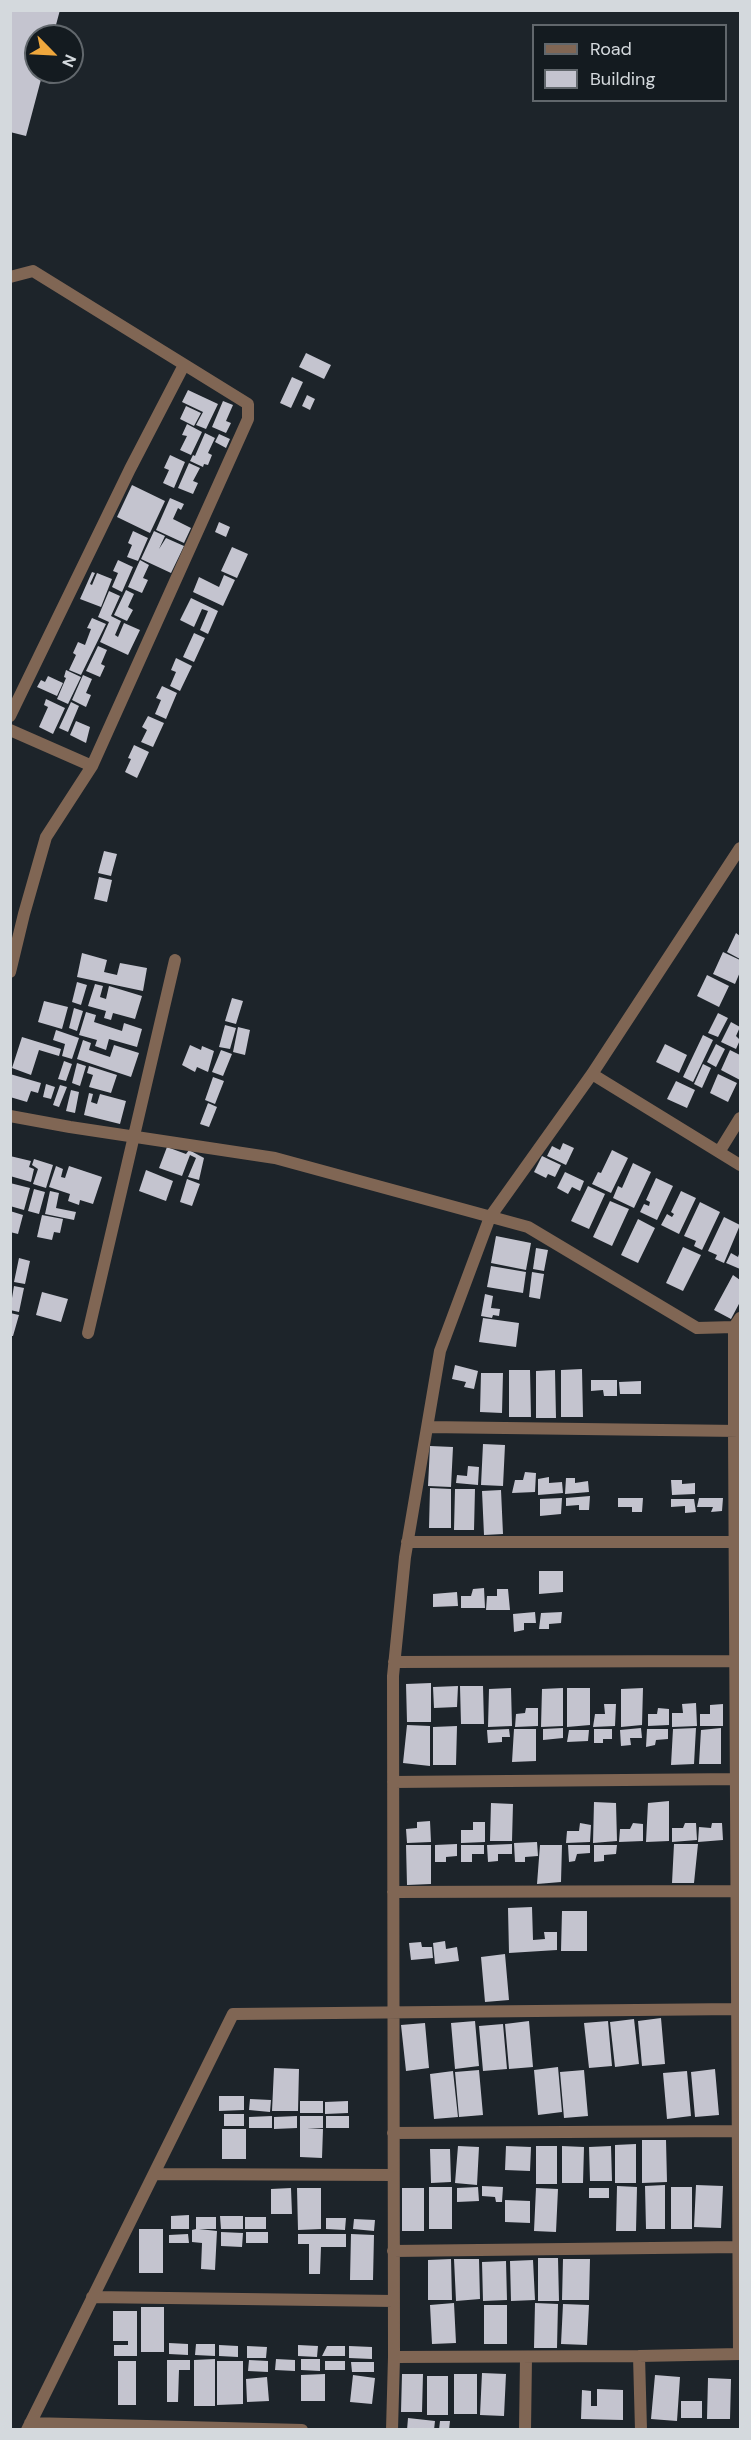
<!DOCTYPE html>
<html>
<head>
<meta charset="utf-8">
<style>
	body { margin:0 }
	#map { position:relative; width:751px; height:2440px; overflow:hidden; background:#1d242a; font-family:"DM Sans",sans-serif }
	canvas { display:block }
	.frame { position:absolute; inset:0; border:12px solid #d4d9dd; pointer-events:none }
	.legend { position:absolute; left:532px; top:24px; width:195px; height:78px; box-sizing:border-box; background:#141b20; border:2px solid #61676c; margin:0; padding:8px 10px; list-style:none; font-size:18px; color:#d4d9dd }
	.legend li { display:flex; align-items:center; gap:12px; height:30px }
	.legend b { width:30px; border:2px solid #61676c }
	.north { position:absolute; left:24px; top:24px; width:60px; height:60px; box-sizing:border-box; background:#141b20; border:2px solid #61676c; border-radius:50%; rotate:114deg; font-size:16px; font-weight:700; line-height:24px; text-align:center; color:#d4d9dd }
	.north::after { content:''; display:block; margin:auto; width:21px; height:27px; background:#efa73d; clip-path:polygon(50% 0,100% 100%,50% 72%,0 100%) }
</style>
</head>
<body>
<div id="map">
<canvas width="751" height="2440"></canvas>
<div class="frame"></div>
<ul class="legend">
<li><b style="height:8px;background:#806654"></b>Road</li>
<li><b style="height:16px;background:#c4c4cf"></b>Building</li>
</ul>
<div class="north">N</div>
</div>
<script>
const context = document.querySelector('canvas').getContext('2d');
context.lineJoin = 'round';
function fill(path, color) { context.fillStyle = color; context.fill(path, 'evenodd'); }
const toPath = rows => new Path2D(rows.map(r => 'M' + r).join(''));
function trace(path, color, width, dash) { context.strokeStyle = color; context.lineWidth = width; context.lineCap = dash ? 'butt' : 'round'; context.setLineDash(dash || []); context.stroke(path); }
fill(toPath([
	[10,10,60,10,53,36,36,36,36,72,43,72,26,136,10,132],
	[306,353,331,365,324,379,299,367],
	[292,377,303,382,291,408,280,403],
	[188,390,218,404,206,429,196,425,203,412,182,402],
	[307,395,315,399,310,410,302,406],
	[223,401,233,405,226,421,231,423,226,433,212,427],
	[186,406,201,413,194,426,180,419],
	[187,424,202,432,191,455,180,450,187,436,182,435],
	[205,433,215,438,208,453,212,455,208,465,204,464,203,467,190,461,193,455,195,456],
	[219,434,230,439,226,448,215,442],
	[170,455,185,462,174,488,163,483,169,470,164,468],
	[189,463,200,468,193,481,198,483,193,494,178,488],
	[132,485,165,501,150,533,117,517],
	[170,498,184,504,181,510,178,508,173,519,191,528,184,543,156,530],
	[219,522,230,527,226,537,215,532],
	[133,531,148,538,138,561,127,557,132,545,128,543],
	[154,531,165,536,159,549,166,538,184,546,171,573,141,559],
	[232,547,248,554,237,578,221,571],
	[118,560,133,567,122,592,112,587,118,573,113,571],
	[140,560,149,565,143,578,148,580,142,593,128,587],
	[92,572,95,573,90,584,92,585,97,573,112,579,101,607,80,599],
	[224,575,235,580,223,606,193,592,199,577,219,587],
	[126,590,134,594,128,607,133,610,127,621,114,615],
	[109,591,120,596,111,616,121,621,115,635,118,637,124,623,140,630,128,655,100,642,109,622,98,617],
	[191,598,218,611,208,634,200,630,208,611,202,609,194,627,180,620],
	[92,618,106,624,81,675,69,670,76,655,73,653,78,642,85,645,91,629,87,628],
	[194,633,205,638,194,662,183,657],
	[98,646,107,650,101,664,105,666,100,677,86,671],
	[176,658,192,666,180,691,170,686,176,672,171,670],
	[66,670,81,677,68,704,57,699,66,678,64,677],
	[83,675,92,679,86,693,91,695,86,707,72,700],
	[48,676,63,683,57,696,37,687,41,680,45,682],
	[162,686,177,693,166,719,155,714,161,700,156,698],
	[46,699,65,708,53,734,39,727,48,707,44,705],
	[71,702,79,706,68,732,59,728],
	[148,716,164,723,153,747,141,742,147,730,142,727],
	[76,721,90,727,86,743,70,735],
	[134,745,149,752,137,778,125,772,131,759,128,758],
	[104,851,117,854,111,876,98,873],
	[99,877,112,880,107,902,94,899],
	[736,933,740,936,740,959,727,952],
	[723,952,740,960,740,972,735,984,713,974],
	[82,953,107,960,104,972,117,975,120,963,147,968,143,991,77,977],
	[707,975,729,986,719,1007,697,996],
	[77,982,87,985,81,1005,72,1002],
	[95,984,103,986,100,997,106,999,109,986,142,996,135,1019,113,1013,111,1020,104,1018,106,1011,88,1006],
	[232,998,243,1001,236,1024,225,1021],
	[44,1001,68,1007,62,1029,38,1022],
	[74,1008,83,1011,77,1031,69,1028],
	[86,1012,96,1015,94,1022,122,1031,124,1023,142,1029,137,1047,109,1039,106,1050,95,1046,97,1040,79,1035],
	[718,1013,728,1018,718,1037,708,1033],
	[731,1022,740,1027,736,1036,740,1040,736,1049,721,1042],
	[225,1025,236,1028,230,1049,219,1047],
	[238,1027,250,1030,245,1055,233,1052],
	[56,1030,79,1038,72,1059,62,1056,65,1044,53,1040],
	[703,1035,713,1040,693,1082,683,1077],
	[22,1037,61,1049,59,1056,39,1050,31,1075,12,1068],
	[83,1040,91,1043,89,1050,110,1057,114,1045,139,1053,131,1077,77,1059],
	[665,1044,687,1055,679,1073,656,1062],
	[716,1044,725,1049,716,1067,707,1062],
	[190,1045,201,1050,202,1046,214,1051,208,1072,197,1067,195,1072,182,1065],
	[221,1050,232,1054,223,1076,212,1072],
	[730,1050,740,1055,740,1080,721,1070],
	[64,1061,72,1064,66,1081,58,1079],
	[77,1063,86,1066,80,1086,72,1083],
	[703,1064,711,1068,702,1088,694,1084],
	[89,1066,117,1075,111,1093,89,1087,93,1075,87,1073],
	[10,1074,41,1083,38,1093,31,1091,27,1102,10,1097],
	[718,1074,737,1083,728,1102,710,1093],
	[213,1077,224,1081,215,1104,205,1100],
	[676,1081,695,1090,687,1108,667,1099],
	[46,1084,55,1087,51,1099,43,1097],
	[60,1085,67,1087,59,1107,53,1105],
	[71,1090,79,1092,75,1113,66,1111],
	[89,1093,93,1094,91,1102,97,1104,100,1094,126,1101,120,1124,84,1115],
	[208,1103,217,1107,209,1127,200,1124],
	[563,1143,574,1148,566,1165,547,1156,552,1146,560,1150],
	[167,1147,186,1154,189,1150,204,1158,199,1180,188,1177,196,1158,190,1155,182,1176,159,1168],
	[612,1150,628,1158,611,1193,592,1184,598,1172,601,1173],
	[10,1156,31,1161,29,1167,34,1169,31,1182,10,1176],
	[542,1156,561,1165,555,1177,548,1174,546,1178,534,1172],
	[34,1159,53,1165,46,1188,33,1184,38,1169,32,1165],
	[633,1163,651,1172,634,1208,613,1198,618,1186,622,1188],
	[56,1166,63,1169,61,1177,65,1178,69,1166,102,1177,93,1204,80,1200,79,1205,68,1201,70,1194,49,1187],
	[146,1170,173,1181,166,1201,139,1191],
	[565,1172,584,1181,580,1191,572,1187,568,1194,557,1188],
	[656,1178,673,1186,657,1220,640,1212,644,1204,649,1206,650,1202,646,1200],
	[187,1179,200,1184,192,1206,180,1202],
	[10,1183,30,1188,24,1210,10,1206],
	[588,1186,605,1194,589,1229,571,1221],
	[34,1189,45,1192,39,1214,28,1211],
	[50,1191,59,1193,56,1208,76,1212,74,1220,45,1214],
	[681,1191,696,1198,679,1234,661,1225,667,1214,672,1217,674,1214,671,1212],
	[610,1201,629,1209,612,1246,593,1237],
	[700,1202,720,1212,702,1250,694,1246,696,1241,684,1236],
	[10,1211,23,1215,18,1234,10,1232],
	[42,1215,63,1219,60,1233,54,1232,52,1240,37,1237],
	[724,1217,740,1225,724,1263,715,1259,717,1255,708,1251],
	[638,1219,655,1228,638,1263,621,1255],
	[496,1236,531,1243,526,1270,491,1263],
	[683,1247,701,1255,683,1291,666,1283],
	[536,1248,548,1250,544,1271,533,1269],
	[740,1251,740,1269,726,1263,731,1253,738,1257],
	[19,1258,30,1261,25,1284,14,1282],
	[491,1266,526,1272,523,1293,487,1287],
	[532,1272,544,1274,540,1299,529,1297],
	[733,1275,740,1280,740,1302,731,1319,714,1310],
	[14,1286,24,1288,19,1312,10,1310],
	[42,1292,68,1299,61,1322,36,1315],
	[485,1294,493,1296,491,1308,500,1309,499,1316,493,1315,492,1318,481,1316],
	[10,1313,19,1315,13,1336,10,1336],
	[483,1318,519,1323,516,1347,479,1342],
	[455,1365,478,1371,474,1389,464,1387,466,1382,452,1379],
	[582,1369,583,1417,561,1417,561,1370],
	[509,1370,530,1370,531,1417,509,1417],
	[555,1370,556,1418,536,1418,536,1371],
	[481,1373,503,1373,502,1413,480,1412],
	[591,1380,617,1380,617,1396,604,1396,603,1390,591,1391],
	[641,1381,641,1394,620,1394,619,1382],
	[483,1444,505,1445,503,1486,481,1485],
	[430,1446,453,1447,451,1487,428,1486],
	[468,1466,479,1467,478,1485,456,1483,457,1475,467,1476],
	[525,1472,536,1473,535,1492,512,1493,515,1480,523,1480],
	[549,1477,549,1483,562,1482,563,1493,538,1495,538,1479],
	[566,1478,575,1478,575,1483,588,1481,589,1492,565,1494],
	[671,1480,682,1480,682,1484,695,1483,695,1494,672,1495],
	[430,1488,451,1489,451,1528,429,1528],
	[455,1489,475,1489,474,1530,454,1530],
	[501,1490,503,1534,484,1535,482,1491],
	[590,1496,589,1510,579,1510,579,1505,566,1506,566,1498],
	[562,1498,561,1514,540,1516,540,1499],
	[618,1498,643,1498,642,1512,632,1512,632,1507,618,1507],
	[699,1498,723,1498,722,1511,711,1512,713,1507,697,1507],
	[671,1499,694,1499,696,1512,685,1513,685,1506,671,1507],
	[539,1571,563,1571,563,1592,539,1594],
	[484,1588,485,1608,461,1608,461,1596,471,1596,473,1589],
	[497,1589,508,1589,510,1610,486,1610,487,1596,497,1596],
	[457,1592,458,1606,433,1607,433,1594],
	[535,1612,536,1623,524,1623,524,1630,514,1632,513,1614],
	[562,1612,561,1623,549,1624,549,1629,539,1629,541,1613],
	[431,1683,431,1722,407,1722,406,1684],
	[458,1686,457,1707,434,1708,433,1687],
	[460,1686,483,1686,484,1724,461,1724],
	[511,1688,512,1726,488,1727,489,1689],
	[563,1688,563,1726,541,1727,542,1689],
	[567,1688,590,1688,590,1725,567,1727],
	[643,1688,642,1725,621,1727,621,1689],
	[696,1703,697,1726,672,1727,672,1713,683,1713,682,1704],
	[604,1704,616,1704,615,1726,593,1727,595,1714,605,1714],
	[723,1704,723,1726,700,1726,700,1714,710,1714,710,1705],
	[526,1708,538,1708,538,1726,515,1727,516,1714,525,1713],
	[658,1708,669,1709,669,1725,648,1726,648,1714,657,1714],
	[407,1725,430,1726,430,1766,403,1763],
	[457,1726,456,1765,433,1765,433,1727],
	[563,1728,563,1738,543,1740,543,1729],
	[641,1728,642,1738,630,1738,631,1745,621,1746,620,1730],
	[696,1728,694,1764,671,1765,673,1729],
	[721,1728,721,1764,699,1764,701,1730],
	[509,1729,510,1737,502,1737,502,1742,488,1743,487,1730],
	[514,1729,536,1729,536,1761,512,1762],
	[594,1729,612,1729,612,1739,603,1739,603,1743,594,1743],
	[647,1729,668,1729,668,1739,656,1740,655,1745,646,1747],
	[569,1730,589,1730,588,1741,567,1742],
	[669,1801,669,1841,646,1842,648,1803],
	[594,1802,616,1803,617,1841,593,1843],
	[491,1803,513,1804,512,1841,490,1841],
	[430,1821,431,1842,407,1843,406,1829,417,1828,417,1822],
	[473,1822,485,1822,485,1842,461,1843,461,1830,473,1830],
	[580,1823,591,1825,590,1842,566,1843,567,1831,579,1831],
	[633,1823,643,1824,643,1841,619,1842,620,1829,630,1829],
	[685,1823,696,1823,697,1840,672,1842,672,1828,683,1828],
	[712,1823,722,1823,723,1840,698,1842,699,1827,711,1828],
	[537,1842,538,1856,525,1857,525,1862,515,1862,514,1843],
	[457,1844,457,1856,446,1857,446,1862,435,1862,435,1845],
	[512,1844,512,1854,498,1854,498,1861,488,1862,487,1845],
	[674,1844,698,1844,694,1883,672,1883],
	[406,1845,431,1845,431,1884,407,1885],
	[461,1845,484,1845,484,1854,472,1854,472,1862,461,1862],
	[540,1845,562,1845,561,1882,537,1884],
	[568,1845,590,1845,590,1853,577,1854,575,1861,569,1862],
	[594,1845,617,1845,616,1854,604,1855,604,1861,594,1862],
	[532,1907,533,1940,545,1939,544,1932,557,1932,557,1950,509,1953,508,1908],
	[562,1911,587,1911,587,1951,561,1951],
	[445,1941,446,1949,457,1947,459,1961,435,1964,433,1943],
	[421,1942,422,1947,432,1947,433,1958,411,1960,409,1943],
	[505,1954,509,2000,485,2002,481,1957],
	[661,2018,665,2064,642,2066,638,2021],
	[634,2019,639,2064,615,2067,610,2022],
	[475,2021,479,2066,455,2069,451,2023],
	[529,2021,533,2067,509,2069,505,2024],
	[608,2021,612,2066,589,2068,584,2023],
	[425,2023,429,2068,406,2071,401,2025],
	[503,2024,507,2069,483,2071,479,2026],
	[558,2067,562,2112,538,2115,534,2070],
	[274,2068,299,2069,298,2111,272,2111],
	[715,2069,719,2115,695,2117,691,2072],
	[479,2070,483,2115,459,2117,455,2072],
	[584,2070,588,2116,564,2118,560,2072],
	[453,2071,458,2117,434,2119,430,2074],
	[687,2071,691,2116,667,2119,663,2073],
	[219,2096,244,2096,244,2110,219,2111],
	[250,2099,271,2100,270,2112,249,2110],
	[300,2101,323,2101,323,2113,300,2113],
	[348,2101,348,2113,325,2114,325,2102],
	[224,2114,244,2114,244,2126,224,2126],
	[272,2116,272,2128,249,2128,249,2117],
	[297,2116,297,2128,274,2129,274,2117],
	[300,2116,323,2116,323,2128,307,2128,323,2129,322,2158,300,2157],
	[326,2116,349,2116,349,2128,326,2128],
	[222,2129,246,2129,246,2159,222,2159],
	[642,2140,666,2140,667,2182,642,2183],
	[636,2144,636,2183,615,2183,615,2145],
	[458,2146,479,2147,477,2185,455,2183],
	[506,2146,531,2147,530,2171,505,2170],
	[536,2146,557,2146,557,2184,536,2184],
	[562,2146,584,2147,583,2183,562,2183],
	[611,2146,612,2181,590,2181,589,2147],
	[430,2149,450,2149,451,2182,431,2183],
	[665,2185,665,2229,646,2229,645,2186],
	[696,2185,723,2186,721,2228,694,2227],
	[482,2186,503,2187,502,2202,496,2202,495,2197,482,2196],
	[617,2186,637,2187,636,2231,616,2231],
	[429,2187,452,2187,452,2229,429,2229],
	[478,2187,479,2201,457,2202,457,2188],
	[671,2187,692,2187,692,2229,671,2229],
	[291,2188,292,2214,271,2214,271,2189],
	[297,2188,321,2188,321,2229,298,2230],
	[402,2188,424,2188,424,2231,402,2231],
	[536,2188,558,2189,556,2232,534,2231],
	[589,2188,609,2188,609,2198,589,2198],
	[505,2200,530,2201,530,2223,505,2222],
	[189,2215,189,2229,171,2229,171,2216],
	[220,2216,243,2216,243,2229,221,2229],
	[196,2217,216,2217,216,2229,199,2229,217,2231,215,2270,201,2269,202,2243,192,2242,192,2230,196,2229],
	[245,2217,266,2217,266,2229,245,2229],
	[326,2218,346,2218,345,2230,326,2229],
	[354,2219,375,2220,374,2231,353,2229],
	[139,2229,163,2229,163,2273,139,2273],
	[221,2232,243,2233,242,2247,221,2246],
	[246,2232,268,2232,268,2243,246,2243],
	[188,2234,189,2243,169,2243,169,2235],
	[298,2234,346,2234,346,2247,321,2247,320,2274,309,2274,309,2244,298,2244],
	[351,2234,374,2235,373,2280,350,2280],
	[538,2258,558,2258,559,2301,538,2301],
	[451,2259,452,2300,428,2300,428,2260],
	[454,2259,479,2259,480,2299,456,2301],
	[563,2259,590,2259,589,2300,562,2300],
	[533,2260,535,2300,511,2301,510,2261],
	[506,2261,507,2300,483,2301,482,2262],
	[454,2303,456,2343,432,2344,430,2305],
	[535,2303,558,2304,557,2348,534,2348],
	[563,2304,589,2305,587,2345,561,2344],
	[484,2305,507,2305,507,2344,484,2344],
	[141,2307,164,2307,164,2352,141,2352],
	[113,2311,137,2311,137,2356,114,2356,114,2345,128,2345,128,2341,113,2341],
	[169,2343,188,2344,188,2355,169,2354],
	[196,2344,215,2344,215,2356,195,2355],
	[219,2345,238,2346,238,2357,219,2356],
	[298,2345,318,2346,317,2357,298,2356],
	[247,2346,267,2347,266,2358,247,2358],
	[327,2346,345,2346,345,2356,322,2356],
	[349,2346,372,2347,372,2359,349,2358],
	[215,2359,215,2406,194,2406,194,2360],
	[276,2359,295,2360,295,2371,275,2370],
	[301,2359,320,2359,320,2371,301,2370],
	[167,2360,190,2360,190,2370,179,2370,178,2402,167,2402],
	[249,2360,268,2361,268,2372,248,2371],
	[118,2361,136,2361,136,2405,118,2405],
	[217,2361,243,2361,243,2404,217,2405],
	[325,2361,345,2361,345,2370,325,2370],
	[351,2362,374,2362,374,2372,352,2372],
	[482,2373,506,2374,504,2416,480,2415],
	[325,2374,325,2401,301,2401,301,2375],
	[402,2374,423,2374,422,2412,401,2412],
	[454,2374,477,2374,477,2414,454,2414],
	[353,2375,375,2378,372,2404,350,2402],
	[655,2375,680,2377,677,2421,651,2419],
	[427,2376,448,2376,448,2415,427,2415],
	[267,2377,269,2401,247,2402,246,2379],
	[708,2378,731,2379,730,2419,707,2419],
	[597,2389,623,2390,623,2420,581,2419,582,2390,591,2391,591,2406,597,2406],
	[681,2401,702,2401,702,2418,681,2418],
	[408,2418,435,2421,434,2430,407,2430],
	[440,2421,450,2421,449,2430,439,2430]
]), '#c4c4cf');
trace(toPath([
	[10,277,33,271,248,404,248,419,92,766,46,837,24,914,10,972],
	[10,716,130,469,184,365],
	[10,730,92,766],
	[592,1074,740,1165],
	[10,1116,70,1127,275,1158,528,1227,697,1328,734,1327,740,1324],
	[719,1152,740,1118],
	[88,1333,175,960],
	[427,1427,739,1431],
	[407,1542,734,1542],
	[394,1662,735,1661],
	[393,1782,740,1779],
	[393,1892,737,1891],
	[393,2133,738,2131],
	[154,2174,393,2175],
	[393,2251,739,2247],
	[92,2297,394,2301],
	[739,2354,734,1431,734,1327,740,1318],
	[394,2357,393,1676,405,1557,440,1351,490,1217,592,1074,740,848],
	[30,2423,302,2430],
	[27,2430,233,2014,737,2009],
	[392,2430,394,2357,639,2356],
	[525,2430,526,2358],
	[641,2430,639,2356,740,2354]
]), '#806654', 12);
</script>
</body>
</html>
